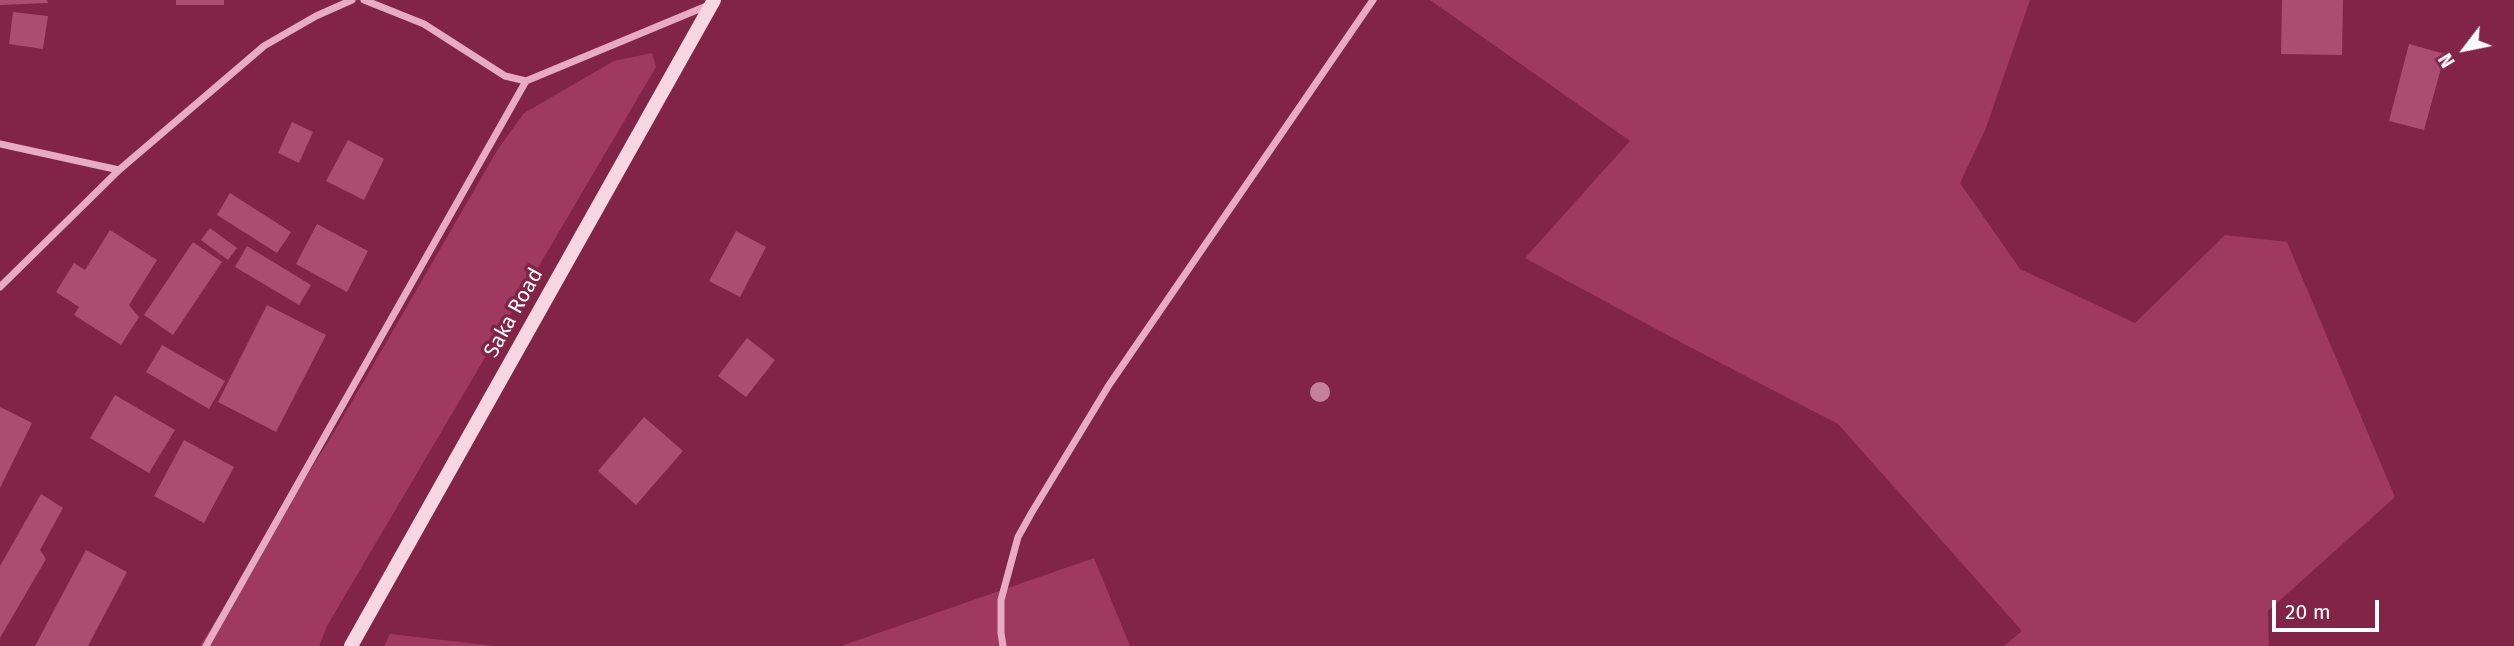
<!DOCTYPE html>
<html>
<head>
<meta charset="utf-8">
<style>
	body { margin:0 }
	#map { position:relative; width:2514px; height:646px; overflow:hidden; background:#822446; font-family:"Fira Sans",sans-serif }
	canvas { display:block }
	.north { position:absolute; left:2430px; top:14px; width:70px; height:70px; -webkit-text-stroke:5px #822446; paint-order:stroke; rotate:238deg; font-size:19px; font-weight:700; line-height:28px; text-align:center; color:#fff }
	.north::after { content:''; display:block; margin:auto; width:24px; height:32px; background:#fff; clip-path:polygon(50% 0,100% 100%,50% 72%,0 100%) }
	.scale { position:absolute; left:2272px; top:600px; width:107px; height:32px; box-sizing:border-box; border:4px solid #fff; border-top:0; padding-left:9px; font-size:21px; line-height:24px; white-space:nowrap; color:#fff; -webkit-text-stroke:5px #822446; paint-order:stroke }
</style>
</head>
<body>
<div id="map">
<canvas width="2514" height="646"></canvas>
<div class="north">N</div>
<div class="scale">20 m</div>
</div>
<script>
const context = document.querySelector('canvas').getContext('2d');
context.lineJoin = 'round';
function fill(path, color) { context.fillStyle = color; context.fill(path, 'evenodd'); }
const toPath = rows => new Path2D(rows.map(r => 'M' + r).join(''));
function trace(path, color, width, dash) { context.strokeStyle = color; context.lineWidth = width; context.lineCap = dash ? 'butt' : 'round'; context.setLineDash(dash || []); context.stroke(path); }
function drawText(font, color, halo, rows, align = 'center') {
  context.font = font + ' "Fira Sans",sans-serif'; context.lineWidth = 7; context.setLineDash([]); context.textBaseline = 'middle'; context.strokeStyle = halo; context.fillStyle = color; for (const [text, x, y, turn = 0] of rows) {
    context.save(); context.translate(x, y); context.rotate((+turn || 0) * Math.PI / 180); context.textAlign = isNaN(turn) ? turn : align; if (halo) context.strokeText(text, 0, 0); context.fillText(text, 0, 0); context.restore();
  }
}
fill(toPath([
	[1430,0,2030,0,1986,128,1960,183,2020,269,2135,323,2225,235,2287,242,2395,497,2268,611,2269,646,2004,646,2022,631,1838,424,1684,344,1525,258,1630,141],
	[652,53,656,67,327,626,319,646,200,646,339,424,498,149,524,113,614,61],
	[1094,558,1130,646,841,646],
	[390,634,496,646,384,646]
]), '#a0395e');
fill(toPath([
	[0,0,47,0,48,3,0,5],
	[176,0,224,0,224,5,176,5],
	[2282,0,2343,0,2342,55,2281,54],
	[13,12,48,16,43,49,9,44],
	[2409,44,2445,54,2424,130,2389,121],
	[292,122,313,132,299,163,278,153],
	[348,140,384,159,364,200,326,181],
	[230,193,291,232,277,253,217,215],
	[317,224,368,251,347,292,296,264],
	[210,228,237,248,228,260,201,240],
	[110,230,157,260,129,305,139,317,121,345,74,315,79,307,56,292,74,263,85,270],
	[736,231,766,247,740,297,709,281],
	[193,242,222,262,173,335,144,315],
	[247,246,311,285,299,305,235,267],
	[267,305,326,335,276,432,218,402],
	[747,338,775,360,746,397,718,376],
	[162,345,225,381,209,409,146,372],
	[115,395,175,430,149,473,90,438],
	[0,407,32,423,0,488],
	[644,417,683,451,636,505,598,471],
	[184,440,234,467,204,523,154,496],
	[41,494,63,508,40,550,46,559,0,638,0,566],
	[86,550,127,572,88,646,35,646]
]), '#ab4d6f');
trace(toPath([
	[364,0,424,24,505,76,526,81,709,5],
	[0,144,119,170],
	[0,287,119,170,264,46,316,16,352,0],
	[206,646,526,81],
	[1003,646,1001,633,1001,600,1018,537,1032,512,1109,385,1373,0]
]), '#e7acc2', 7);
trace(toPath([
	[351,646,714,0]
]), '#f6d6e1', 14);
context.fillStyle = '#c2839a';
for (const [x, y] of [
	[1320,392]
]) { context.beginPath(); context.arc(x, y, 10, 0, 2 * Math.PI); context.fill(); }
drawText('21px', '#fff', '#822446', [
	["Saka Road",514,313,-61]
]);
</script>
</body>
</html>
